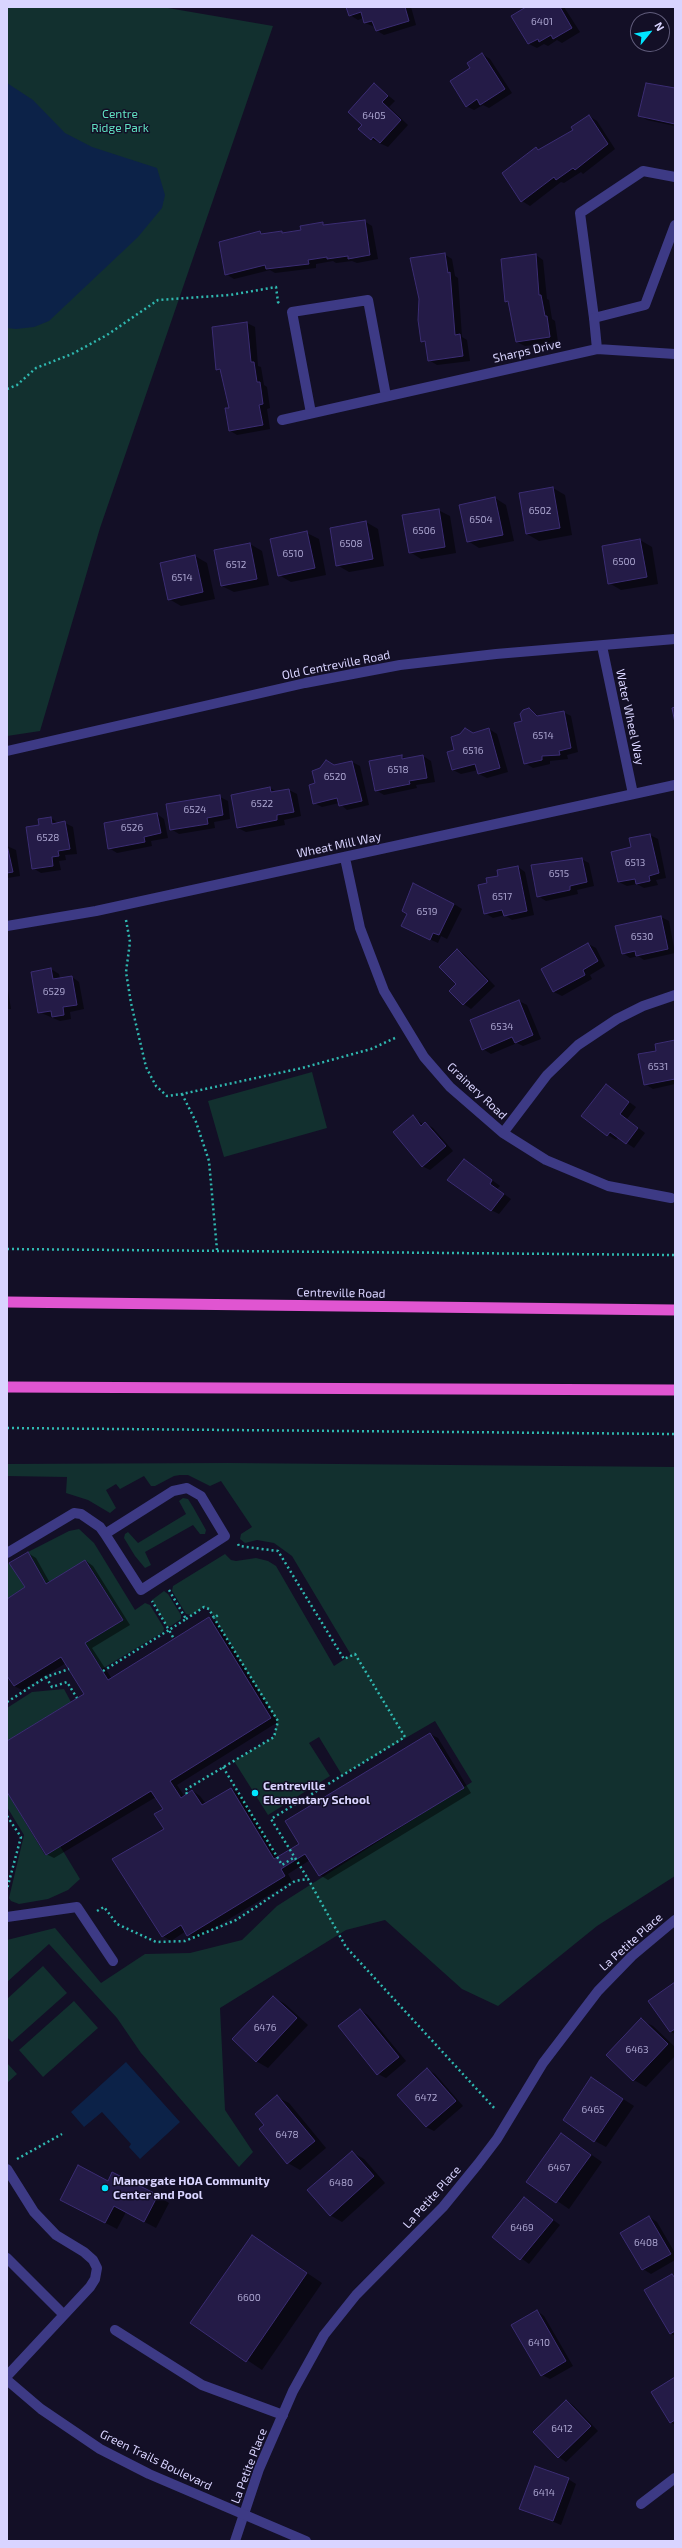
<!DOCTYPE html>
<html>
<head>
<meta charset="utf-8">
<style>
	body { margin:0 }
	#map { position:relative; width:682px; height:2548px; overflow:hidden; background:#130f26; font-family:"Exo 2",sans-serif }
	canvas { display:block }
	.frame { position:absolute; inset:0; border:8px solid #d9d4ff; pointer-events:none }
	.north { position:absolute; left:630px; top:12px; width:40px; height:40px; box-sizing:border-box; background:#130f26; border:1px solid #625e7d; border-radius:50%; rotate:60deg; font-size:11px; font-weight:700; line-height:16px; text-align:center; color:#d9d4ff }
	.north::after { content:''; display:block; margin:auto; width:14px; height:18px; background:#00e5ff; clip-path:polygon(50% 0,100% 100%,50% 72%,0 100%) }
</style>
</head>
<body>
<div id="map">
<canvas width="682" height="2548"></canvas>
<div class="frame"></div>
<div class="north">N</div>
</div>
<script>
const context = document.querySelector('canvas').getContext('2d');
context.lineJoin = 'round';
function fill(path, color) { context.fillStyle = color; context.fill(path, 'evenodd'); }
const toPath = rows => new Path2D(rows.map(r => 'M' + r).join(''));
function trace(path, color, width, dash) { context.strokeStyle = color; context.lineWidth = width; context.lineCap = dash ? 'butt' : 'round'; context.setLineDash(dash || []); context.stroke(path); }
function drawText(font, color, halo, rows, align = 'center') {
  context.font = font + ' "Exo 2",sans-serif'; context.lineWidth = 3; context.setLineDash([]); context.textBaseline = 'middle'; context.strokeStyle = halo; context.fillStyle = color; for (const [text, x, y, turn = 0] of rows) {
    context.save(); context.translate(x, y); context.rotate((+turn || 0) * Math.PI / 180); context.textAlign = isNaN(turn) ? turn : align; if (halo) context.strokeText(text, 0, 0); context.fillText(text, 0, 0); context.restore();
  }
}
fill(toPath([
	[7,7,162,7,273,26,100,528,40,731,7,736],
	[312,1072,327,1128,224,1157,208,1101],
	[228,1463,675,1467,675,1876,597,1926,498,2006,462,1989,385,1920,346,1930,220,2008,225,2110,253,2152,239,2167,141,2053,117,2018,49,1944,7,1982,7,1940,55,1928,101,1983,145,1954,190,1953,242,1940,277,1906,472,1782,435,1721,342,1775,319,1737,309,1743,330,1776,268,1815,234,1761,274,1737,277,1721,209,1609,204,1607,191,1615,186,1614,172,1591,173,1586,225,1554,231,1560,236,1561,256,1558,268,1561,276,1566,334,1666,351,1655,292,1556,274,1543,257,1540,245,1543,240,1539,241,1534,252,1527,221,1481,210,1486,188,1475,180,1475,174,1476,155,1486,151,1486,144,1476,120,1489,116,1484,106,1490,116,1508,110,1513,88,1500,66,1493,67,1477,7,1476,7,1464],
	[183,1498,188,1499,193,1507,206,1530,205,1534,200,1534,193,1525,145,1552,151,1565,145,1568,135,1556,124,1538,125,1534,128,1532,138,1543,186,1514,179,1501],
	[79,1529,94,1543,135,1610,145,1603,150,1605,164,1628,163,1632,102,1669,85,1643,123,1620,86,1560,46,1584,28,1552,69,1531],
	[9,1563,25,1587,7,1599,7,1566],
	[164,1591,168,1594,181,1615,181,1619,171,1626,167,1626,152,1600],
	[64,1689,71,1702,7,1741,7,1708,32,1692],
	[7,1792,45,1855,60,1846,80,1879,68,1890,48,1899,19,1904,11,1901,9,1898,24,1835,7,1807],
	[43,1966,67,1993,12,2042,7,2037,7,1999],
	[74,2001,98,2028,43,2077,19,2050],
	[7,2063,17,2074,7,2083]
]), '#12302f');
fill(toPath([
	[7,83,33,100,65,133,92,147,157,168,165,195,162,208,138,237,49,321,34,327,16,329,7,328],
	[126,2062,180,2122,140,2159,129,2147,131,2144,102,2112,84,2127,71,2112]
]), '#0c2248');
fill(toPath([
	[348,7,411,7,416,25,384,35,376,30,375,27,365,23,363,18,358,20,350,15],
	[528,7,564,7,580,32,562,43,557,40,548,46,544,44,537,48,529,44,513,16],
	[482,54,490,59,512,93,489,108,483,105,474,110,466,106,472,68],
	[374,84,395,101,389,107,408,125,388,147,371,139,363,125],
	[675,90,675,126,647,120,639,115],
	[589,116,597,121,615,149,583,174,581,172,564,183,561,182,530,206,522,201,536,148,540,150,574,130],
	[364,221,372,226,378,259,357,263,352,261,336,263,333,261,316,264,316,268,275,273,270,270,234,279,226,274,260,232,264,235,302,231,322,224,327,226],
	[444,254,452,259,455,276,458,278,462,337,467,340,470,361,437,365,429,360,427,344,422,341,420,299,411,259],
	[536,255,543,260,547,299,549,300,552,319,555,321,558,342,525,346,517,342,509,303,506,301],
	[247,323,255,327,258,366,261,367,264,385,267,387,270,408,267,409,270,429,237,435,229,430,230,409,222,372,217,369],
	[553,488,565,495,572,535,539,541,527,534],
	[495,498,506,505,514,541,479,548,468,541],
	[438,510,450,516,456,553,421,559,410,552],
	[366,522,378,529,384,566,349,572,337,565],
	[307,533,319,539,326,575,291,582,279,575],
	[640,540,652,547,658,584,621,590,609,583],
	[250,544,262,551,269,585,234,592,222,586],
	[195,556,207,563,215,599,181,606,169,599],
	[528,709,539,716,563,712,571,716,578,752,567,755,568,759,550,761,550,764,533,768,525,763,523,722],
	[489,729,497,734,508,772,487,778,479,774,478,770,461,774,453,770,448,753,456,751,473,734],
	[401,756,407,759,423,756,431,761,435,782,416,785,417,788,384,795,376,790],
	[352,762,360,766,369,805,347,810,339,803,322,807,314,803,316,784,335,766],
	[270,788,277,792,289,790,297,794,301,816,284,820,285,825,246,832,238,828],
	[220,797,228,801,230,819,214,822,215,828,179,834,171,829],
	[157,814,164,819,168,838,151,841,152,846,117,853,109,848],
	[51,818,59,824,65,823,73,827,77,854,65,855,66,860,59,861,61,870,41,873,33,868,40,826],
	[650,835,658,839,666,878,656,880,658,885,644,888,637,884,627,886,619,882,633,848,630,839],
	[7,846,16,850,20,876,7,878],
	[581,859,589,863,594,886,577,890,578,894,546,901,538,896],
	[518,867,525,872,534,915,512,920,505,915,493,918,485,913,488,884],
	[454,904,462,909,447,939,441,936,438,943,410,930,408,914],
	[661,917,669,921,675,953,644,960,638,956,630,958,623,953],
	[588,944,596,948,605,966,590,975,592,979,562,996,554,992,542,969],
	[458,950,465,955,495,986,471,1009,464,1004,457,984],
	[51,969,59,974,60,979,72,977,79,982,84,1009,70,1012,71,1019,60,1021,39,1012],
	[7,985,11,1009,7,1009],
	[519,1001,527,1005,541,1039,523,1046,517,1043,491,1054,483,1049],
	[675,1041,675,1084,653,1089,645,1084,657,1052],
	[606,1085,636,1107,627,1119,645,1133,634,1148,618,1137,616,1140,608,1135,583,1116],
	[413,1117,424,1125,425,1123,433,1128,453,1151,430,1170,422,1166],
	[472,1165,500,1186,497,1189,511,1199,499,1214,491,1210],
	[28,1553,36,1558,50,1583,86,1561,93,1566,130,1625,92,1648,112,1679,209,1618,217,1623,278,1722,177,1785,185,1797,193,1791,200,1796,206,1804,231,1789,239,1793,278,1858,300,1844,430,1734,438,1738,471,1793,328,1880,320,1875,310,1860,288,1874,292,1881,196,1939,186,1931,171,1941,163,1936,165,1829,164,1810,156,1797,54,1858,46,1854,7,1790,7,1742,85,1694,66,1663,22,1690,14,1686,7,1674,7,1600,27,1588],
	[675,1983,675,2034,671,2032,650,2002],
	[273,1997,285,2004,308,2025,268,2068,256,2061],
	[360,2010,368,2015,406,2061,386,2078,378,2074],
	[641,2020,653,2026,675,2047,675,2056,646,2087,634,2080,607,2055],
	[427,2069,435,2074,463,2106,434,2131,426,2127,398,2095],
	[592,2079,634,2106,606,2147,595,2141],
	[277,2097,289,2103,326,2148,300,2170,288,2163,260,2130,265,2125],
	[561,2134,602,2162,569,2209,528,2181],
	[352,2152,364,2159,385,2183,342,2222,330,2215],
	[108,2182,157,2196,169,2203,156,2228,126,2212,117,2229,73,2206],
	[524,2198,560,2225,529,2264,493,2237],
	[649,2217,657,2222,675,2253,675,2260,651,2274,643,2269],
	[252,2236,322,2283,262,2370,192,2323],
	[672,2275,675,2276,675,2336,670,2333],
	[537,2311,544,2316,573,2366,550,2379,542,2375],
	[675,2378,675,2425,670,2422],
	[567,2401,574,2406,598,2431,566,2462,559,2457],
	[568,2479,576,2484,561,2525,521,2508]
]), '#0007');
const building = toPath([
	[346,7,405,7,409,21,376,31,372,21,364,23,361,12,349,16,346,7],
	[526,7,560,7,572,28,553,39,551,35,539,42,538,39,528,44,511,16,526,7],
	[482,53,505,89,480,105,477,99,466,107,450,81,470,68,467,63,482,53],
	[374,83,388,96,382,102,401,120,380,143,373,137,371,140,358,129,362,125,348,112,374,83],
	[646,83,675,88,675,124,638,116,646,83],
	[589,115,608,144,575,170,573,168,556,180,554,177,521,202,502,173,536,147,538,150,573,130,571,127,589,115],
	[365,220,370,255,348,259,348,256,327,259,327,257,308,260,309,264,266,269,265,265,225,275,219,242,260,231,261,234,282,231,282,233,301,230,300,226,323,222,323,225,365,220],
	[445,253,448,273,450,272,455,335,460,334,463,356,428,361,425,341,421,342,418,320,419,299,410,258,445,253],
	[536,254,539,295,541,295,545,316,547,316,550,337,516,342,508,301,505,302,501,259,536,254],
	[247,322,251,362,254,362,257,382,260,382,263,404,259,405,263,425,229,431,225,408,229,408,220,369,216,370,212,327,247,322],
	[553,487,560,528,526,534,519,493,553,487],
	[495,497,503,535,467,542,459,505,495,497],
	[439,509,445,547,409,553,402,515,439,509],
	[366,521,373,559,336,566,330,528,366,521],
	[307,531,315,568,278,576,270,539,307,531],
	[640,539,647,577,608,584,602,546,640,539],
	[250,543,257,579,221,586,214,550,250,543],
	[195,555,203,592,168,600,160,563,195,555],
	[675,707,675,723,672,708,675,707],
	[529,708,537,716,564,711,571,748,559,751,560,755,542,756,542,760,524,764,514,723,522,721,520,714,523,710,529,708],
	[465,728,473,733,489,728,500,768,478,774,475,764,452,770,447,752,454,750,451,737,460,734,465,728],
	[402,755,402,759,423,755,427,778,409,781,410,784,375,791,369,761,402,755],
	[326,760,334,765,352,761,362,801,339,806,337,798,313,804,309,785,315,783,312,771,320,768,326,760],
	[270,787,271,792,289,789,294,812,277,815,277,820,237,828,231,795,270,787],
	[220,795,223,815,207,818,208,824,170,830,166,804,220,795],
	[157,813,161,833,144,837,145,842,108,849,104,823,157,813],
	[51,817,52,824,65,821,70,849,58,851,59,856,52,857,53,866,32,869,26,827,39,825,38,819,51,817],
	[650,834,659,873,649,876,650,881,636,884,635,879,618,882,611,852,631,847,629,838,650,834],
	[7,845,13,872,7,873,7,845],
	[582,858,587,882,570,886,570,890,537,897,531,865,582,858],
	[518,866,527,911,504,916,502,910,484,914,478,885,487,883,486,878,498,876,497,870,518,866],
	[413,883,454,904,439,935,433,933,430,940,401,926,407,914,402,911,413,883],
	[661,916,668,949,636,956,635,951,622,954,615,926,661,916],
	[588,943,598,961,583,970,585,975,553,992,541,969,588,943],
	[457,949,488,981,463,1005,449,991,456,984,439,967,457,949],
	[51,968,53,979,72,976,77,1005,63,1007,64,1015,52,1017,51,1011,38,1013,31,972,51,968],
	[519,1000,533,1035,515,1043,512,1037,482,1050,470,1020,519,1000],
	[675,1040,675,1079,644,1085,638,1054,656,1051,655,1044,675,1040],
	[606,1084,629,1102,620,1114,638,1128,626,1144,610,1132,607,1136,581,1116,606,1084],
	[413,1115,421,1126,425,1122,446,1146,422,1167,393,1132,413,1115],
	[464,1159,492,1180,490,1184,504,1194,491,1211,447,1180,464,1159],
	[28,1552,46,1584,85,1560,123,1620,85,1643,108,1680,209,1617,271,1718,170,1781,181,1798,192,1790,202,1805,231,1788,274,1859,299,1844,285,1821,430,1733,464,1788,319,1876,305,1854,281,1869,285,1876,187,1936,181,1925,162,1937,112,1859,164,1829,154,1814,163,1809,151,1791,46,1855,7,1792,7,1741,84,1694,61,1657,14,1686,7,1676,7,1599,25,1587,9,1563,28,1552],
	[675,1982,675,2029,670,2032,648,2001,675,1982],
	[273,1996,297,2018,256,2062,232,2039,273,1996],
	[360,2009,399,2057,377,2075,338,2026,360,2009],
	[641,2018,668,2044,633,2081,606,2055,641,2018],
	[427,2068,456,2101,426,2127,397,2095,427,2068],
	[591,2077,623,2099,594,2142,563,2120,591,2077],
	[277,2095,315,2141,287,2164,259,2129,264,2125,255,2114,277,2095],
	[561,2133,591,2155,556,2203,526,2182,561,2133],
	[352,2151,374,2176,330,2216,307,2190,352,2151],
	[78,2165,108,2181,112,2172,158,2195,144,2222,114,2206,105,2223,60,2200,78,2165],
	[524,2197,553,2220,520,2260,492,2237,524,2197],
	[649,2216,671,2254,642,2270,620,2233,649,2216],
	[252,2235,307,2273,246,2362,190,2323,252,2235],
	[672,2274,675,2278,675,2331,670,2334,644,2290,672,2274],
	[537,2310,566,2361,541,2376,511,2325,537,2310],
	[675,2377,675,2420,670,2423,651,2392,675,2377],
	[566,2400,591,2426,558,2458,533,2432,566,2400],
	[535,2466,569,2478,553,2521,519,2509,535,2466]
]);
fill(building, '#241b47');
trace(building, '#3b2d73', 1);
trace(toPath([
	[7,389,17,385,36,368,72,354,107,335,158,300,230,295,276,287,278,302,280,304],
	[126,920,130,942,126,972,131,1003,146,1067,156,1086,167,1096,182,1094,302,1068,371,1049,395,1038],
	[182,1094,196,1122,209,1161,217,1250],
	[7,1249,675,1255],
	[7,1428,675,1434],
	[238,1544,239,1546,278,1551,344,1659,355,1654,405,1737,271,1819,308,1879],
	[169,1590,186,1619,169,1630,174,1639],
	[186,1619,204,1607,209,1609,214,1618,218,1615],
	[103,1671,169,1630,152,1601],
	[46,1677,52,1687,67,1682,77,1698],
	[7,1702,46,1677,69,1669],
	[223,1767,282,1865,295,1857],
	[187,1794,185,1790,274,1737,278,1721,214,1618],
	[7,1816,21,1837,7,1889],
	[97,1911,104,1907,117,1924,156,1942,185,1941,236,1920,295,1881,308,1879,346,1947,496,2110],
	[17,2159,62,2134]
]), '#2fb8b0', 2.5, [2, 3]);
trace(toPath([
	[675,177,643,171,580,213,594,318,645,305,675,225],
	[311,413,292,312,368,300,386,396],
	[7,1553,74,1513,81,1514,100,1527,105,1534,141,1590,225,1536,201,1496,187,1488,173,1491,105,1534],
	[7,1917,77,1907,113,1961],
	[7,2169,34,2212,56,2235,84,2252,93,2260,97,2268,95,2279,90,2287,7,2376],
	[7,2258,64,2315],
	[115,2330,202,2385,283,2415]
]), '#3d3a85', 10);
trace(toPath([
	[594,318,597,349],
	[282,420,597,349,675,354],
	[602,646,633,794],
	[345,858,360,928,384,991,424,1057,450,1087,503,1133,546,1160,608,1186,671,1198],
	[7,926,96,911,675,785],
	[503,1133,547,1075,578,1045,617,1019,643,1006,675,995],
	[641,2504,675,2478],
	[235,2541,259,2469,293,2391,324,2335,356,2295,443,2207,478,2164,497,2139,543,2063,598,1991,632,1956,675,1920]
]), '#3d3a85', 10);
trace(toPath([
	[7,751,305,683,400,665,496,654,675,639],
	[7,2380,41,2409,100,2449,149,2474,306,2541]
]), '#3d3a85', 10);
trace(toPath([
	[7,1302,675,1310],
	[7,1387,675,1390]
]), '#e055d1', 11);
for (const [x, y, r, color] of [
	[255,1793,4,"#00e5ff"],
	[105,2188,4,"#00e5ff"]
]) { const dot = new Path2D(); dot.arc(x, y, r, 0, 2 * Math.PI); context.fillStyle = color; context.fill(dot); trace(dot, '#130f26', 1.5); }
drawText('10px', '#aca6d1', null, [
	["6401",542,22],
	["6405",374,116],
	["6502",540,511],
	["6504",481,520],
	["6506",424,531],
	["6508",351,544],
	["6510",293,554],
	["6500",624,562],
	["6512",236,565],
	["6514",182,578],
	["6514",543,736],
	["6516",473,751],
	["6518",398,770],
	["6520",335,777],
	["6522",262,804],
	["6524",195,810],
	["6526",132,828],
	["6528",48,838],
	["6513",635,863],
	["6515",559,874],
	["6517",502,897],
	["6519",427,912],
	["6530",642,937],
	["6529",54,992],
	["6534",502,1027],
	["6531",658,1067],
	["6476",265,2028],
	["6463",637,2050],
	["6472",426,2098],
	["6465",593,2110],
	["6478",287,2135],
	["6467",559,2168],
	["6480",341,2183],
	["6469",522,2228],
	["6408",646,2243],
	["6600",249,2298],
	["6410",539,2343],
	["6412",562,2429],
	["6414",544,2493]
]);
drawText('12px', '#5fe0c0', '#130f26', [
	["Centre",120,114],
	["Ridge Park",120,128]
]);
drawText('12px', '#d9d4ff', '#130f26', [
	["Sharps Drive",527,351,-13],
	["Old Centreville Road",336,665,-11],
	["Water Wheel Way",630,717,78],
	["Wheat Mill Way",339,845,-12],
	["Grainery Road",477,1091,43],
	["Centreville Road",341,1293,1],
	["La Petite Place",631,1942,-42],
	["La Petite Place",432,2197,-48],
	["Green Trails Boulevard",156,2460,26],
	["La Petite Place",249,2466,-69]
]);
drawText('bold 12px', '#d9d4ff', '#130f26', [
	["Centreville",263,1786],
	["Elementary School",263,1800],
	["Manorgate HOA Community",113,2181],
	["Center and Pool",113,2195]
], 'left');
</script>
</body>
</html>
